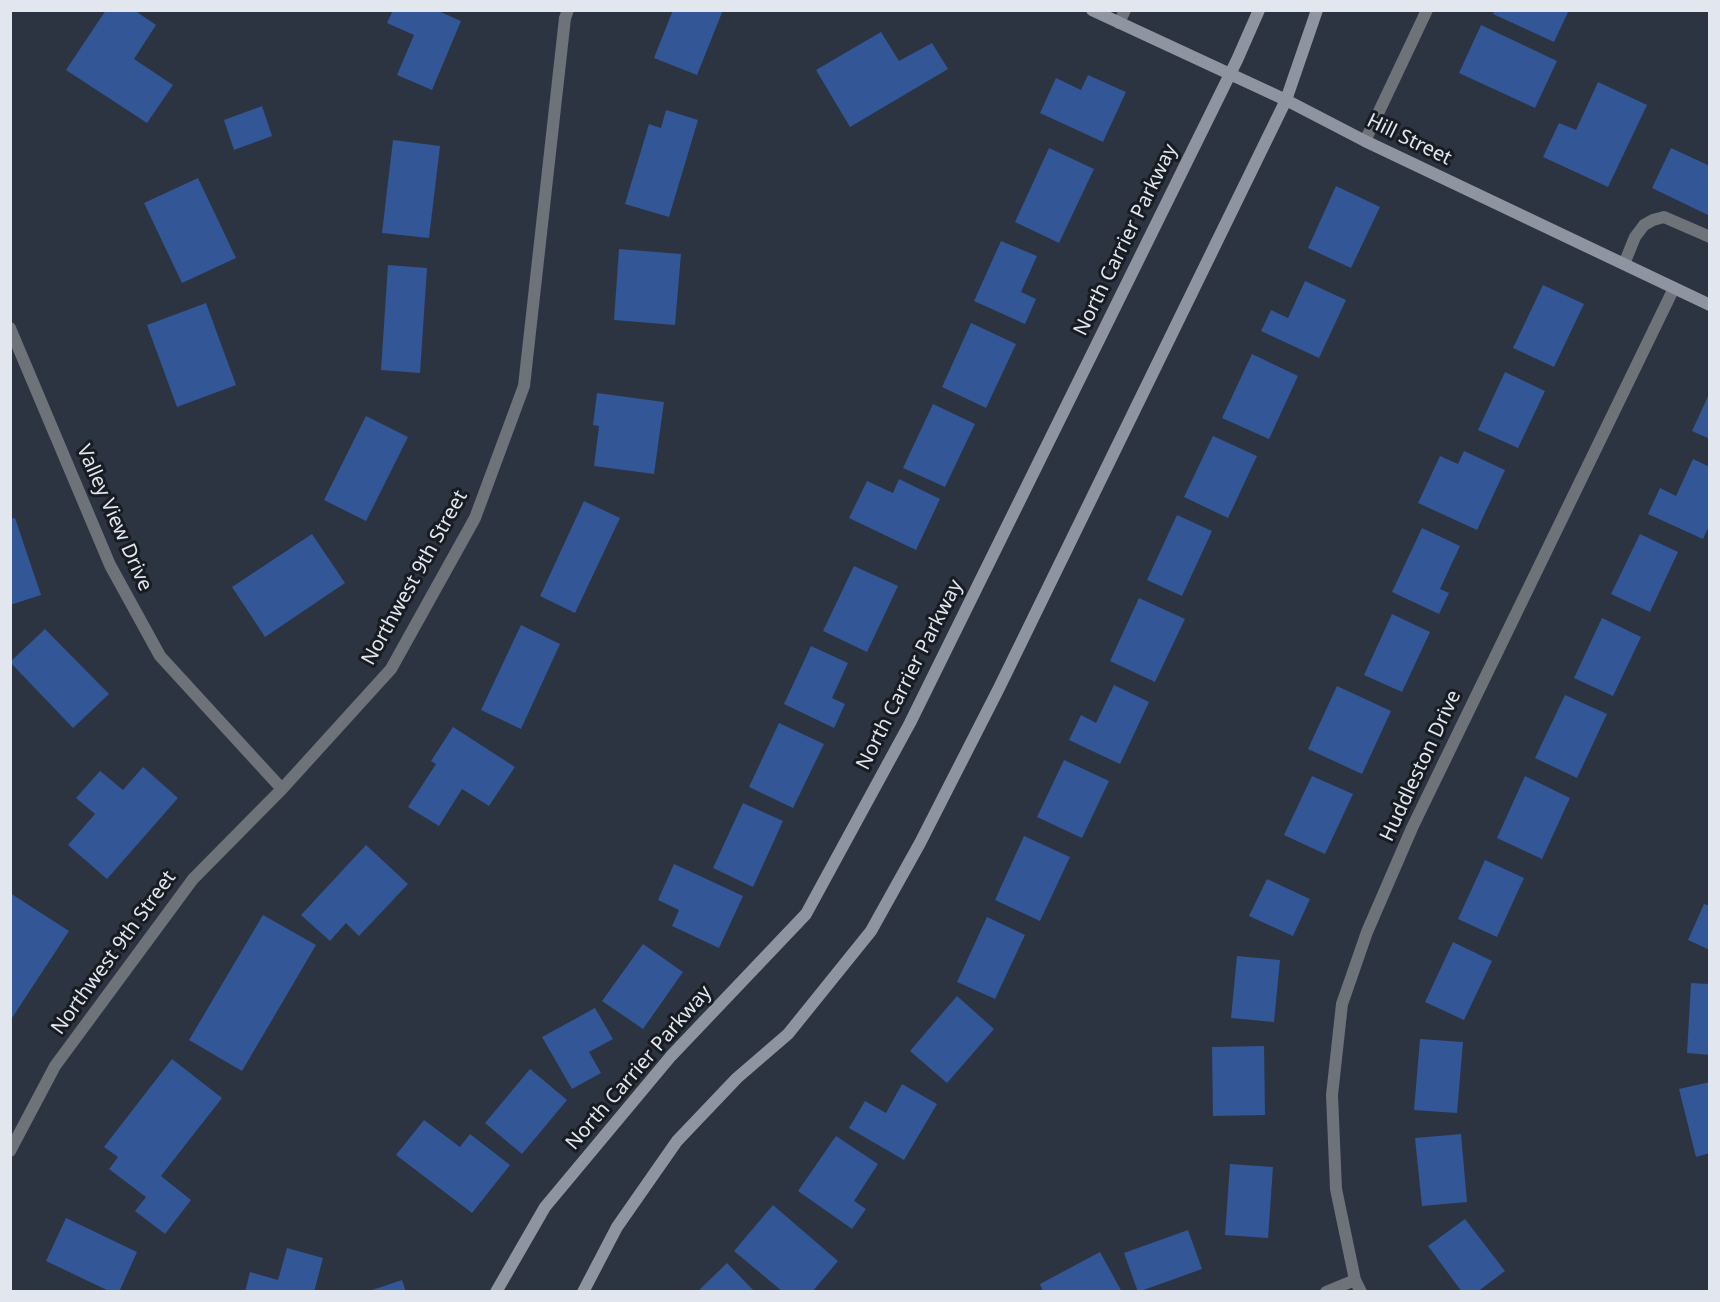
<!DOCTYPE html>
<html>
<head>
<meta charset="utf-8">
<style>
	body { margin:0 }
	#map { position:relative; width:1720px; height:1302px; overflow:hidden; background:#2c3441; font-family:"Noto Sans",sans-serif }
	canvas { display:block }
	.frame { position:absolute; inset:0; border:12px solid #e1e6ef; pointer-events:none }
</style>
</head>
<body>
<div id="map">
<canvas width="1720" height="1302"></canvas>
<div class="frame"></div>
</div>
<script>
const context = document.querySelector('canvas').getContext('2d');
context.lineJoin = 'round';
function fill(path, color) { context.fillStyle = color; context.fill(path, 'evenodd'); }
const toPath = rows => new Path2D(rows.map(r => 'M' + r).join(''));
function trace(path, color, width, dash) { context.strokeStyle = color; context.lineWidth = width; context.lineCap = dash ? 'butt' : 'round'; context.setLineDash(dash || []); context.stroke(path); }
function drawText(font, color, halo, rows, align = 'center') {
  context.font = font + ' "Noto Sans",sans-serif'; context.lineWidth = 6; context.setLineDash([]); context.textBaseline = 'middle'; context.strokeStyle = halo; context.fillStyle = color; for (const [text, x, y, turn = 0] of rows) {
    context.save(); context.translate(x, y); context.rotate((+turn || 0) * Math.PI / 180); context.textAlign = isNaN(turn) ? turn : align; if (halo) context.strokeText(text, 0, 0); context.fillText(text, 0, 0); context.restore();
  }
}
fill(toPath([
	[106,10,134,10,156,25,134,59,173,85,147,123,66,70],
	[393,10,436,10,461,21,432,90,397,75,414,35,387,23],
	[673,10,723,10,697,75,654,58],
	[1495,10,1569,10,1554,42,1493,14],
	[1481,25,1557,61,1535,108,1459,73],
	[881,32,899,61,932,43,948,69,850,127,816,70],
	[1088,75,1126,92,1103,142,1040,113,1056,78,1081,90],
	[1598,82,1647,105,1608,187,1543,157,1559,123,1576,130],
	[262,106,272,136,234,150,224,120],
	[666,110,698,120,669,217,625,204,649,124,661,128],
	[393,140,440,146,429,238,382,233],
	[1049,148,1094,169,1059,243,1015,222],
	[1671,148,1710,166,1710,216,1652,188],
	[198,178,236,258,182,283,144,203],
	[1336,186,1380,207,1351,268,1308,248],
	[1001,241,1037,256,1021,292,1036,299,1025,324,974,301],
	[619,249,681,254,675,325,614,320],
	[388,265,427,268,420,373,381,370],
	[1305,281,1346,300,1319,358,1261,331,1271,310,1288,318],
	[1543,285,1584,304,1554,367,1513,348],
	[206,303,236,385,177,407,147,325],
	[971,323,1016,344,986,408,942,387],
	[1252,354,1298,376,1269,439,1222,418],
	[1505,372,1545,391,1518,448,1478,430],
	[1710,392,1710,439,1692,431],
	[597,393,664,402,654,474,594,466,599,426,593,425],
	[933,404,975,424,945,487,903,468],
	[366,416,408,437,366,521,324,500],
	[1213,436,1257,456,1228,518,1184,497],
	[1464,451,1505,470,1477,530,1418,503,1440,456,1458,464],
	[1693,459,1710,467,1710,524,1703,539,1648,514,1660,488,1676,496],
	[899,479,940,499,916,550,849,518,867,481,893,493],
	[584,501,620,518,575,613,540,596],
	[1177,515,1212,531,1182,596,1147,580],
	[15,518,41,595,10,605,10,519],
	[1422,528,1460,546,1440,589,1449,593,1439,614,1392,592],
	[312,534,345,583,265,637,232,587],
	[1640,534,1678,552,1650,612,1611,594],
	[854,566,898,586,867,652,823,631],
	[1139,598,1185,619,1155,682,1110,661],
	[1392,614,1430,632,1402,692,1364,675],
	[1602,618,1641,637,1613,696,1574,678],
	[521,625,560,644,521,729,481,710],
	[45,629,109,694,73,728,10,662],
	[811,646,848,663,832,698,845,704,834,728,784,704],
	[1114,685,1149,702,1120,764,1069,740,1081,715,1096,723],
	[1337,686,1391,711,1362,774,1308,749],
	[1565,695,1607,714,1577,778,1535,758],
	[779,723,824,744,793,808,749,787],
	[453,727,515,767,489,806,462,789,439,826,408,807,436,764,431,761],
	[1064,760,1109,781,1082,838,1037,817],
	[143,767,178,798,107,879,68,845,95,814,76,798,100,771,123,790],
	[1312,776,1353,794,1325,854,1284,835],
	[1525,776,1570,798,1542,859,1497,838],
	[743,803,783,821,753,887,713,868],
	[1024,836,1070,857,1040,921,995,900],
	[366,845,408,884,359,936,346,923,330,941,301,915],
	[1485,860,1524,878,1497,937,1458,919],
	[674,864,743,896,719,948,672,926,679,910,658,900],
	[1267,879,1310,899,1293,936,1249,916],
	[10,893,69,931,10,1021],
	[1704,904,1710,906,1710,950,1688,940],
	[263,915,316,945,242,1071,189,1040],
	[987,917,1025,935,995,999,957,982],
	[1453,942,1492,961,1464,1020,1425,1002],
	[643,944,683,972,643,1029,602,1001],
	[1237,956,1280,960,1274,1022,1231,1018],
	[1691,983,1710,984,1710,1055,1687,1053],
	[957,996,994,1029,947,1083,910,1051],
	[595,1008,613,1039,589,1052,601,1073,572,1089,542,1037],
	[1420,1039,1463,1042,1457,1113,1414,1110],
	[1264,1046,1265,1115,1213,1116,1212,1047],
	[172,1059,222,1098,161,1176,191,1200,165,1234,135,1211,146,1197,109,1169,118,1157,104,1147],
	[530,1069,567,1100,522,1154,485,1123],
	[1710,1082,1710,1153,1696,1157,1679,1089],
	[902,1084,937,1104,904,1160,849,1128,865,1101,886,1113],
	[424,1120,460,1147,470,1134,510,1165,472,1213,396,1155],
	[1461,1134,1467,1202,1422,1206,1415,1138],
	[836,1136,878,1164,854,1201,866,1209,852,1229,798,1191],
	[1230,1164,1273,1167,1268,1238,1225,1235],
	[773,1205,838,1261,812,1292,783,1292,734,1251],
	[66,1218,137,1252,119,1292,111,1292,46,1261],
	[1465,1219,1505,1271,1477,1292,1462,1292,1428,1246],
	[1188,1230,1202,1269,1138,1292,1124,1253],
	[287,1248,323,1258,314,1292,245,1292,250,1272,278,1280],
	[1100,1252,1122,1292,1043,1292,1040,1284],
	[727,1263,755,1292,697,1292],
	[402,1280,406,1292,369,1292,369,1291]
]), '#325696');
trace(toPath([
	[1119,23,1125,10],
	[1624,264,1635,237,1644,225,1653,220,1664,217,1710,237]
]), '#6e7279', 12);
trace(toPath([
	[1365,141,1427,10],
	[10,328,110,565,160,656,282,789],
	[10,1151,55,1066,193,879,282,789,391,669,475,518,524,386,565,18,568,10],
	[1326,1292,1355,1280],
	[1361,1292,1355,1280,1336,1189,1332,1095,1342,1004,1367,932,1412,828,1674,288]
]), '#6e7279', 12);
trace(toPath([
	[1092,10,1286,100,1365,141,1710,305],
	[496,1292,545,1207,671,1056,806,914,910,723,1237,60,1259,10],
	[583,1292,617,1227,677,1141,737,1078,788,1034,871,931,920,843,999,688,1286,100,1317,10]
]), '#8e95a0', 12);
drawText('20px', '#e1e6ef', '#181b22', [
	["Hill Street",1409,140,26],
	["North Carrier Parkway",1126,240,-64],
	["Valley View Drive",114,518,66],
	["Northwest 9th Street",415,578,-61],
	["North Carrier Parkway",910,675,-63],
	["Huddleston Drive",1421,766,-65],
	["Northwest 9th Street",114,953,-54],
	["North Carrier Parkway",639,1068,-49]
]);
</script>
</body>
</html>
